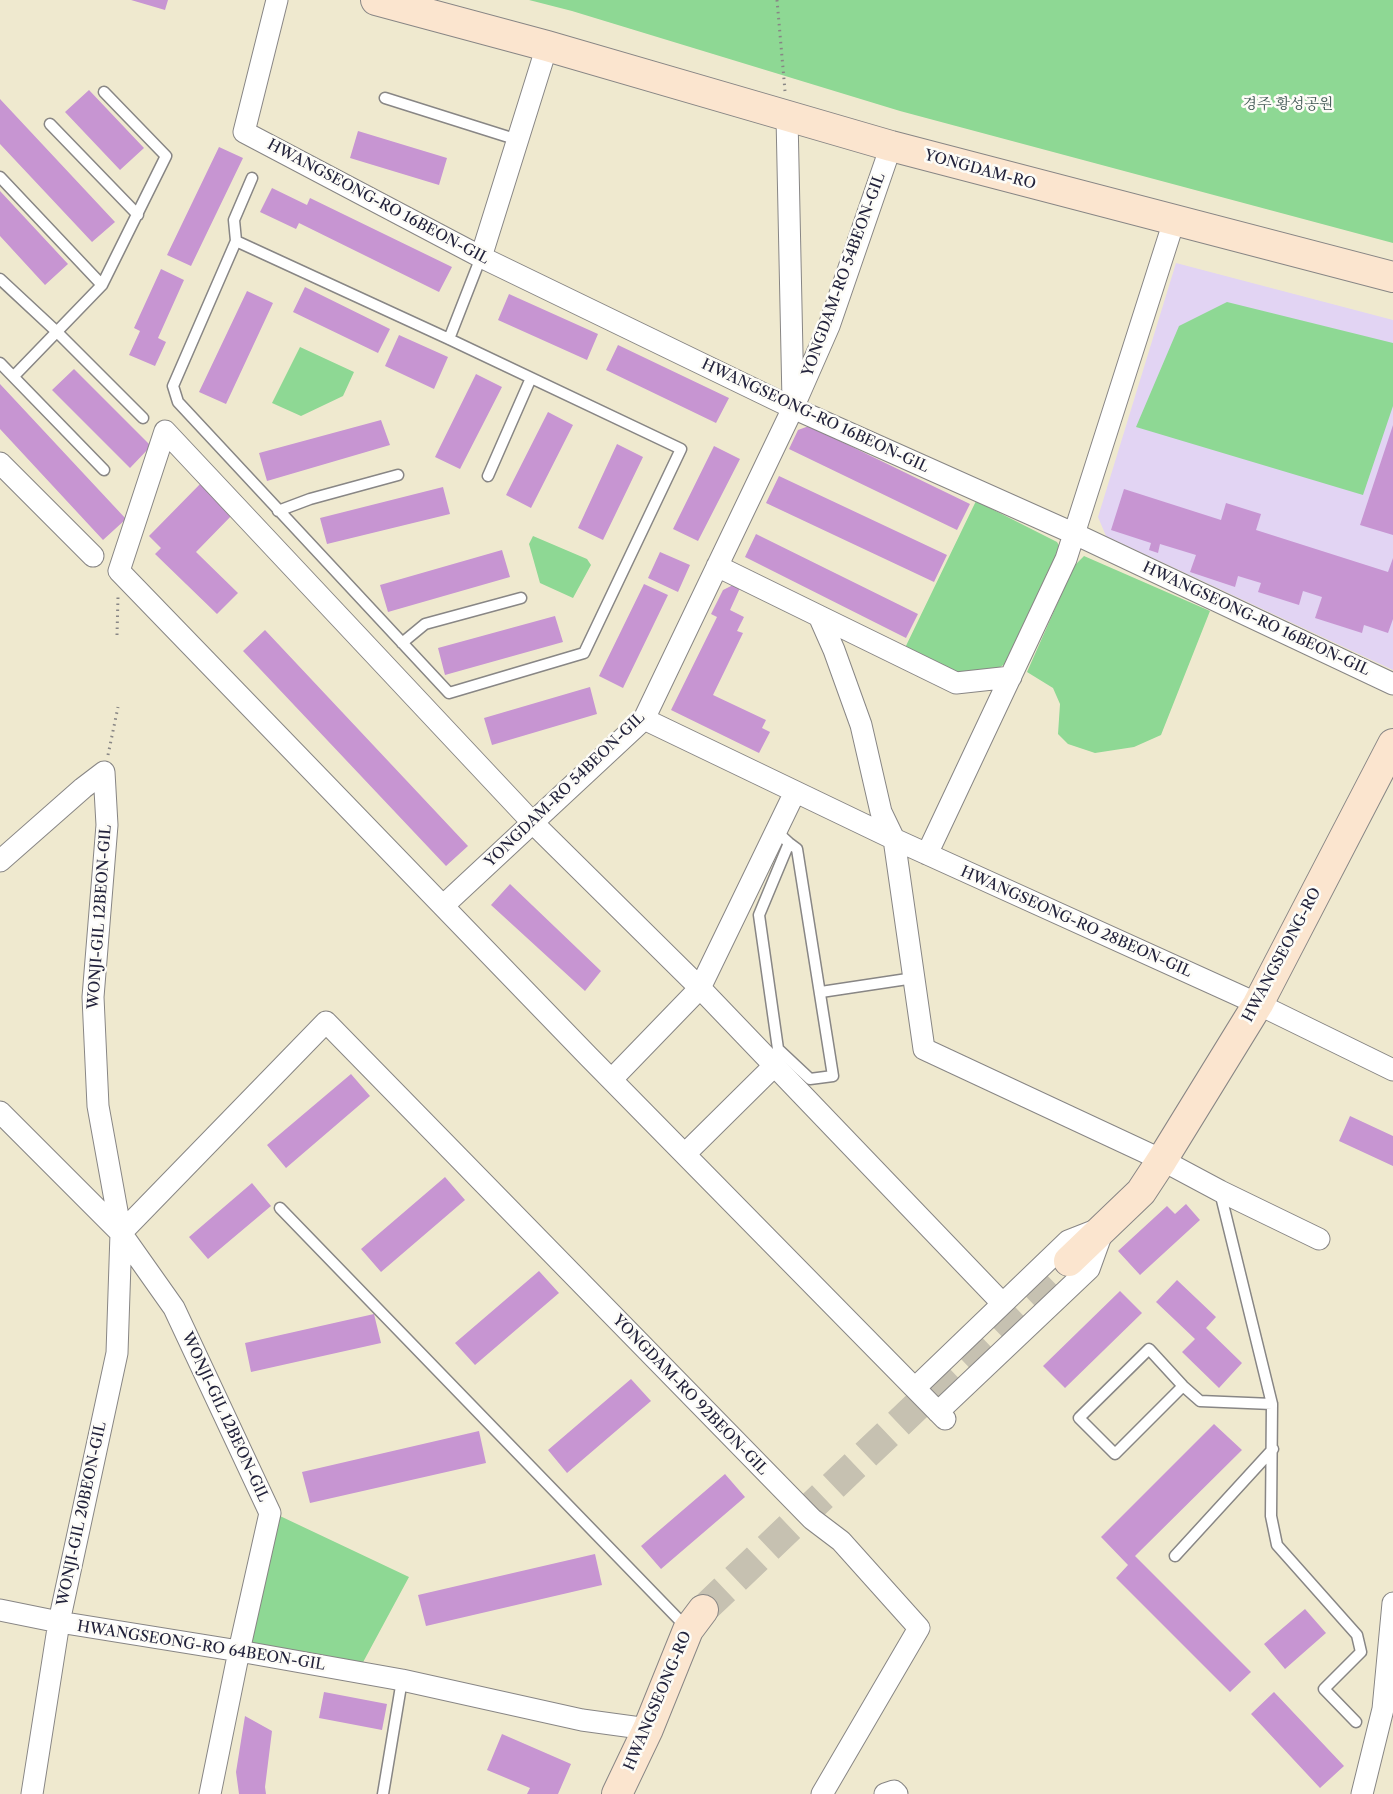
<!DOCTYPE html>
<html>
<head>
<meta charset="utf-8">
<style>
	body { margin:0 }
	canvas { display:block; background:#efe9cf }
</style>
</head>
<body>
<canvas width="1393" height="1794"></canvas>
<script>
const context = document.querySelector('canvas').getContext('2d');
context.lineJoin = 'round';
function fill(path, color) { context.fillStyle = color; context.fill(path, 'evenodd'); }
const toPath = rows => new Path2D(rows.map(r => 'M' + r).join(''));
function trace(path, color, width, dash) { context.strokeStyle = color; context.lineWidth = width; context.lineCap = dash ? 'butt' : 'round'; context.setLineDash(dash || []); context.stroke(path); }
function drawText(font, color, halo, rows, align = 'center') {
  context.font = font + ' "Libre Caslon Text","Noto Serif KR",serif'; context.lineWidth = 5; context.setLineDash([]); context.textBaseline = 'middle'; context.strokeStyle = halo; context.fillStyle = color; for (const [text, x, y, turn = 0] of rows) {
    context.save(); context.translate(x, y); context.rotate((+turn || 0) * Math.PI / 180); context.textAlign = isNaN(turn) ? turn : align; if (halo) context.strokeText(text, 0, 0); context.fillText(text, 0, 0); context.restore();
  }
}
fill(toPath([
	[1176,263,1393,320,1393,670,1106,536,1098,517]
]), '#e2d4f3');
fill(toPath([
	[529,0,1393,0,1393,243,900,111,572,11],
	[1227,302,1393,343,1393,406,1363,495,1136,427,1179,326],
	[300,347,354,372,343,396,301,416,272,403],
	[976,501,1057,542,1061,549,1008,662,994,671,958,675,903,652],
	[533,536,587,559,591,565,573,598,540,583,529,544],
	[1084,556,1210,611,1161,735,1134,747,1095,753,1068,744,1058,734,1060,704,1053,688,1027,672,1074,566],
	[280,1516,409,1577,361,1666,249,1645]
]), '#8ed894');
fill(toPath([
	[131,0,168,0,165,10],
	[89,90,144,148,120,170,65,112],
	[0,99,115,222,92,242,0,144],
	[358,131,447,158,439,185,350,158],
	[219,147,243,158,191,266,167,255],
	[272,188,307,205,310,198,452,267,439,292,299,223,296,229,260,212],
	[0,191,68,264,45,285,0,236],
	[161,269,184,280,158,338,166,342,155,366,129,355,140,331,134,328],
	[305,287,390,329,378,353,293,312],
	[247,291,273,303,226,404,199,392],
	[509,294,598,334,587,360,498,320],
	[399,335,448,357,434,389,385,366],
	[618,345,729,398,716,423,606,370],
	[74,369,151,446,130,468,52,390],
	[476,374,502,387,460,469,435,457],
	[0,384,126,519,103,540,0,429],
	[548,412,573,425,531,508,506,495],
	[381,420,390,445,267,481,259,453],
	[1393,425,1393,535,1360,525],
	[809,426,970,504,957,530,789,449,798,430],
	[617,444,643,457,603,540,578,528],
	[714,446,740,459,698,541,673,529],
	[779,476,947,555,934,582,766,503],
	[204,480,236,511,196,552,238,593,217,614,155,554,161,548,149,536],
	[443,487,450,514,327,544,320,518],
	[1124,489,1221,520,1226,503,1261,514,1256,530,1388,572,1393,558,1393,619,1388,633,1364,625,1362,633,1315,618,1322,597,1303,591,1299,605,1258,592,1261,583,1238,576,1235,587,1190,572,1196,555,1160,544,1158,553,1149,550,1151,543,1111,530],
	[756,534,918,614,906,638,745,557],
	[502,550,510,577,388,612,380,585],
	[660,552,690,565,678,592,648,578],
	[644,584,668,595,623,688,599,676],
	[733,585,740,588,730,610,744,617,737,631,743,633,713,695,766,720,762,728,770,732,759,753,671,710,717,617,711,614,723,590],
	[555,616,563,642,445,675,438,648],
	[265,630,468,846,446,866,243,651],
	[590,687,597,714,492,745,484,718],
	[510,884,601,971,585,991,491,905],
	[351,1074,370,1096,286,1168,267,1145],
	[1350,1116,1393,1136,1393,1166,1339,1141],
	[445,1177,465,1200,381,1272,361,1249],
	[252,1183,271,1206,208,1259,189,1237],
	[1186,1204,1200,1220,1140,1275,1118,1251,1167,1206,1175,1214],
	[539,1271,559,1293,475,1365,455,1343],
	[1177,1280,1216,1317,1206,1328,1242,1363,1219,1388,1182,1352,1195,1339,1156,1302],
	[1120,1291,1142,1313,1065,1388,1043,1366],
	[374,1314,381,1343,251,1372,245,1343],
	[631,1379,651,1401,567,1473,548,1450],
	[1214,1424,1242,1450,1135,1556,1251,1672,1230,1692,1116,1578,1128,1565,1101,1537],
	[479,1431,486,1463,310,1503,302,1472],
	[725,1474,745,1497,661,1569,641,1546],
	[595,1554,602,1585,426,1626,418,1595],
	[1305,1609,1326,1633,1285,1669,1264,1644],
	[324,1692,387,1704,382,1730,319,1718],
	[1274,1692,1344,1766,1320,1788,1251,1714],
	[245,1716,272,1731,265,1787,266,1794,239,1794,236,1772],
	[502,1734,571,1764,558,1794,527,1794,530,1788,487,1770]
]), '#c795d2');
trace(toPath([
	[703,1610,1069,1261]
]), '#c6c1b1', 30, [30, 15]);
const lane = toPath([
	[385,98,518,140],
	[50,124,138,215],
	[0,177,102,285],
	[236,241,449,339,681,449,584,653,449,693,178,402,173,386,236,241],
	[236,241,234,220,252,178],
	[0,279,57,332,143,418],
	[449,339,481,257],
	[0,363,104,470],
	[14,376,102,285,166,156,104,92],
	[488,476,531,378],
	[278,511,310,499,398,475],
	[402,643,425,624,521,598],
	[776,831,789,843,797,849,833,1076,810,1079,778,1049,759,915,789,843],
	[821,992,914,978],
	[1220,1192,1272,1404,1271,1516,1277,1545,1357,1635,1361,1652,1324,1689,1356,1722],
	[280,1208,688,1629],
	[1183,1386,1115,1454,1079,1418,1149,1349,1183,1386,1200,1401,1272,1404],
	[1175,1556,1273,1449],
	[383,1794,402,1680]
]);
const street = toPath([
	[277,0,244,132,481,257,793,408,1075,534,1393,684],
	[787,117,793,401],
	[481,257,547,46],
	[0,463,93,556],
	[717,566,819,616,834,650,861,725,881,812,894,839,924,1049,1162,1160,1220,1191,1319,1239],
	[819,616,956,683,1011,677],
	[644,719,894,839,1258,1004,1393,1070],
	[927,854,1066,559,1174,221],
	[0,861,83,788,104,772,107,825,93,997,98,1106,121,1233,117,1353,59,1622,32,1794],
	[444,905,644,719,793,408,829,326,891,146],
	[612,1079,700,988,795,792],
	[0,1112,121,1233,174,1308,270,1513,239,1651,210,1794],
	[685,1154,774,1066],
	[121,1233,326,1022,812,1519,841,1541,919,1628,822,1794],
	[915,1388,1068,1241,1096,1230],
	[938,1412,1089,1269,1102,1233],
	[945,1419,588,1056,119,571,165,431,532,822,700,988,1002,1303],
	[0,1610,59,1622,239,1651,402,1680,582,1720,648,1729],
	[885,1794,894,1791,897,1794],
	[1362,1794,1383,1709,1393,1603]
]);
const secondary = toPath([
	[376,0,547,46,891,146,1393,277],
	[1069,1261,1141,1192,1162,1160,1258,1004,1393,744],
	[617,1794,648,1729,688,1630,703,1610]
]);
trace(lane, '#888685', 13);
trace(street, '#888685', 23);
trace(secondary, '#888685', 32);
trace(toPath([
	[777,0,785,91],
	[117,635,118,597],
	[108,755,118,707]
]), '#888685', 3, [1.5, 4.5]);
trace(lane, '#fff', 10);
trace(street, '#fff', 21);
trace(secondary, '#fbe5cf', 30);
drawText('15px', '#425956', '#fdfcf7', [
	["경주 황성공원",1288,105]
]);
drawText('15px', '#22223b', '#fdfcf7', [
	["YONGDAM-RO",980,170,15],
	["HWANGSEONG-RO 16BEON-GIL",378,202,28],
	["YONGDAM-RO 54BEON-GIL",844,275,-70],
	["HWANGSEONG-RO 16BEON-GIL",815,416,25],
	["HWANGSEONG-RO 16BEON-GIL",1256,619,25],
	["YONGDAM-RO 54BEON-GIL",565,790,-44],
	["WONJI-GIL 12BEON-GIL",100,917,-86],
	["HWANGSEONG-RO 28BEON-GIL",1076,922,24],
	["HWANGSEONG-RO",1282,955,-62],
	["YONGDAM-RO 92BEON-GIL",690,1395,46],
	["WONJI-GIL 12BEON-GIL",225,1417,65],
	["WONJI-GIL 20BEON-GIL",82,1514,-78],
	["HWANGSEONG-RO 64BEON-GIL",201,1646,9],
	["HWANGSEONG-RO",658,1701,-67]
]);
</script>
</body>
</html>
